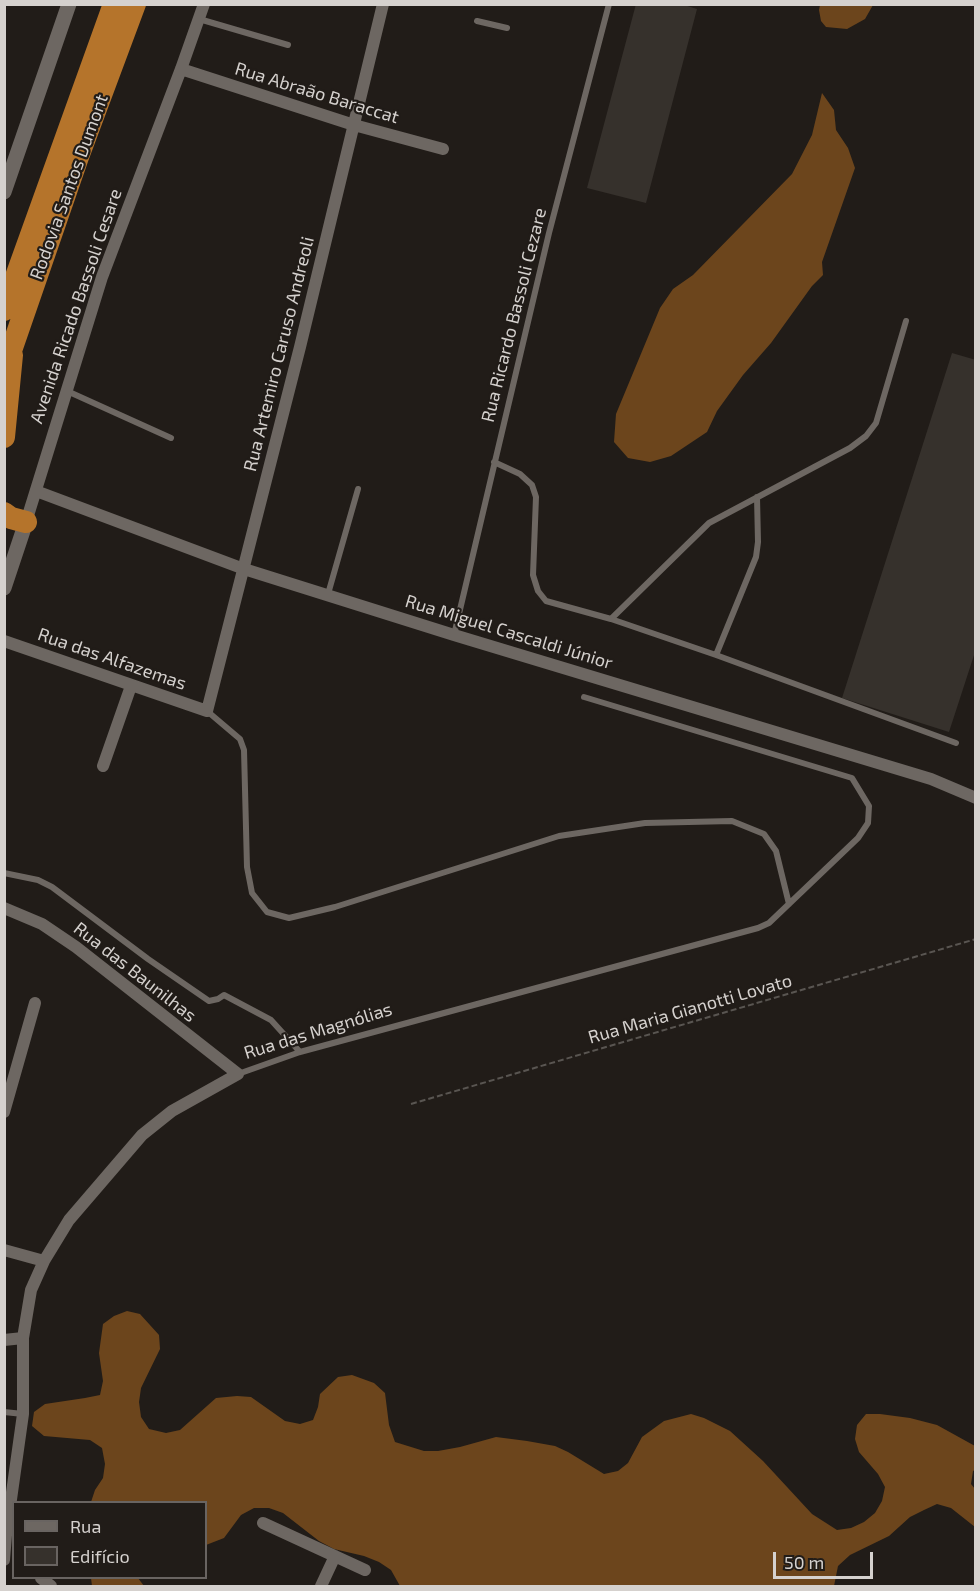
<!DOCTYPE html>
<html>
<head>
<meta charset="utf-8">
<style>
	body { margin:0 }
	#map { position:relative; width:980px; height:1591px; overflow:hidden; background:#211c18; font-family:"Exo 2",sans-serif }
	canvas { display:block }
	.frame { position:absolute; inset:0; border:6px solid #d5d1ce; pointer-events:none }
	.legend { position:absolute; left:12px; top:1501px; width:195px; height:78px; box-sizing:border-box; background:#211c18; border:2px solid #696461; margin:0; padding:8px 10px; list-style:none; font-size:18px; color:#d5d1ce }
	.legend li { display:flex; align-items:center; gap:12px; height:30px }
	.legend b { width:30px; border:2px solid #696461 }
	.scale { position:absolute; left:773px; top:1552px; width:100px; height:27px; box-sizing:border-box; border:3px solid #d5d1ce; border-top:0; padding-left:8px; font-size:18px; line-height:21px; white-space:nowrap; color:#d5d1ce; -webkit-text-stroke:4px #211c18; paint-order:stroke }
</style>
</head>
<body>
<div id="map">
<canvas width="980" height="1591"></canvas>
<div class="frame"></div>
<ul class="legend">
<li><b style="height:8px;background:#6d6762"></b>Rua</li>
<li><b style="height:16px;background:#36312c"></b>Edifício</li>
</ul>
<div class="scale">50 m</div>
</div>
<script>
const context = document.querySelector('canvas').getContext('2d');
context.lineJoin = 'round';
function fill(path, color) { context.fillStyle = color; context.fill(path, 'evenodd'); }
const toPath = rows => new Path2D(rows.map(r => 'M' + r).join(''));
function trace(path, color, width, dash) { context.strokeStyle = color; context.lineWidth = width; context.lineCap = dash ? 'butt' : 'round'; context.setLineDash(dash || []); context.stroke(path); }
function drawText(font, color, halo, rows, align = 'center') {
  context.font = font + ' "Exo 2",sans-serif'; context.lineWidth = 4.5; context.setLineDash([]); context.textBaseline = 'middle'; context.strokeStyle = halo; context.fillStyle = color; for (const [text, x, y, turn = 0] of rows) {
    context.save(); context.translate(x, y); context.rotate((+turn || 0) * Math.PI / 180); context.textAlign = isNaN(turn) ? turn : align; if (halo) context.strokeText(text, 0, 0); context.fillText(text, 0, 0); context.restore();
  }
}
fill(toPath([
	[820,5,820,4,873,5,865,19,847,29,826,27,821,21,819,10],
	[822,93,834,110,836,130,848,148,855,168,822,262,823,275,812,286,771,343,743,375,717,411,707,432,671,456,650,462,628,458,614,442,616,414,660,308,673,289,693,275,792,174,812,135],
	[127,1311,140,1314,159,1335,160,1349,141,1388,139,1402,141,1417,149,1429,166,1433,180,1430,216,1398,237,1396,251,1397,285,1421,300,1424,313,1420,318,1407,320,1394,338,1377,352,1375,374,1383,385,1393,389,1425,395,1442,424,1451,438,1451,460,1447,496,1437,527,1441,555,1446,568,1452,604,1474,618,1471,628,1463,642,1437,664,1421,691,1414,704,1418,730,1431,763,1461,812,1514,837,1530,851,1528,864,1522,875,1513,882,1501,885,1487,878,1474,859,1452,855,1439,857,1425,866,1414,880,1414,910,1418,937,1425,975,1446,975,1470,973,1471,971,1484,975,1489,975,1527,951,1508,937,1504,924,1510,910,1517,889,1536,850,1555,838,1566,834,1586,400,1586,391,1570,379,1562,364,1556,334,1549,319,1541,283,1513,269,1508,254,1508,241,1515,224,1538,206,1545,206,1502,91,1502,95,1490,103,1478,105,1464,102,1448,90,1440,44,1436,32,1426,34,1412,45,1404,85,1398,100,1395,103,1381,99,1353,103,1324,114,1316],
	[91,1578,138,1578,144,1586,92,1586]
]), '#6c451c');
fill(toPath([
	[636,4,681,4,697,9,646,203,587,188],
	[952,353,976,360,976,649,949,732,842,698]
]), '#36312c');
trace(toPath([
	[411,1104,976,939]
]), '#595551', 2, [6, 3]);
trace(toPath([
	[199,19,288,45],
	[477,21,507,28],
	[67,391,171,438],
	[494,462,520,474,532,485,536,497,533,575,538,591,546,601,611,619,709,523,850,448,866,436,876,423,906,321],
	[328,594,358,489],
	[611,619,716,655,956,743],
	[454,635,549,233,609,4],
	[716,655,756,557,758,542,757,497],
	[207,711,240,739,244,750,247,867,252,893,267,912,289,918,335,907,559,836,645,823,732,821,764,834,776,851,789,904],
	[4,873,38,880,52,887,148,959,209,1001,218,999,224,995,271,1020,300,1052],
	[238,1074,300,1052,758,928,769,923,858,838,868,823,869,806,852,778,584,697],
	[4,1412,23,1414]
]), '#6d6762', 6);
trace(toPath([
	[181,69,354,125,443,149],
	[36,491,244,569,454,635,931,779,976,798],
	[26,522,102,277,181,69,204,4],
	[4,641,207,711,300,347,383,4],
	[103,766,131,686],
	[4,908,42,924,76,947,238,1074,172,1111,142,1135,69,1220,44,1261,31,1290,23,1338,23,1414,6,1535,4,1560],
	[4,1112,35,1003],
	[4,1250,44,1261],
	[4,1340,23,1338],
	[263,1523,365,1570],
	[41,1578,51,1586],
	[321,1586,335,1556]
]), '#6d6762', 12);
trace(toPath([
	[4,192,69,4],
	[4,588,26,522]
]), '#6d6762', 15);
trace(toPath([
	[4,310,114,4],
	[4,371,78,157,135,4],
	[4,437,12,355],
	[4,513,11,518,26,522]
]), '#b5742b', 22);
drawText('18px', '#d5d1ce', '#211c18', [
	["Rua Abraão Baraccat",317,93,17],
	["Rodovia Santos Dumont",69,187,-70],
	["Avenida Ricado Bassoli Cesare",76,306,-71],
	["Rua Ricardo Bassoli Cezare",514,315,-76],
	["Rua Artemiro Caruso Andreoli",279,354,-76],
	["Rua Miguel Cascaldi Júnior",509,632,17],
	["Rua das Alfazemas",112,659,19],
	["Rua das Baunilhas",135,972,38],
	["Rua Maria Gianotti Lovato",690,1009,-16],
	["Rua das Magnólias",318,1031,-17]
]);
</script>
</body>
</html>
